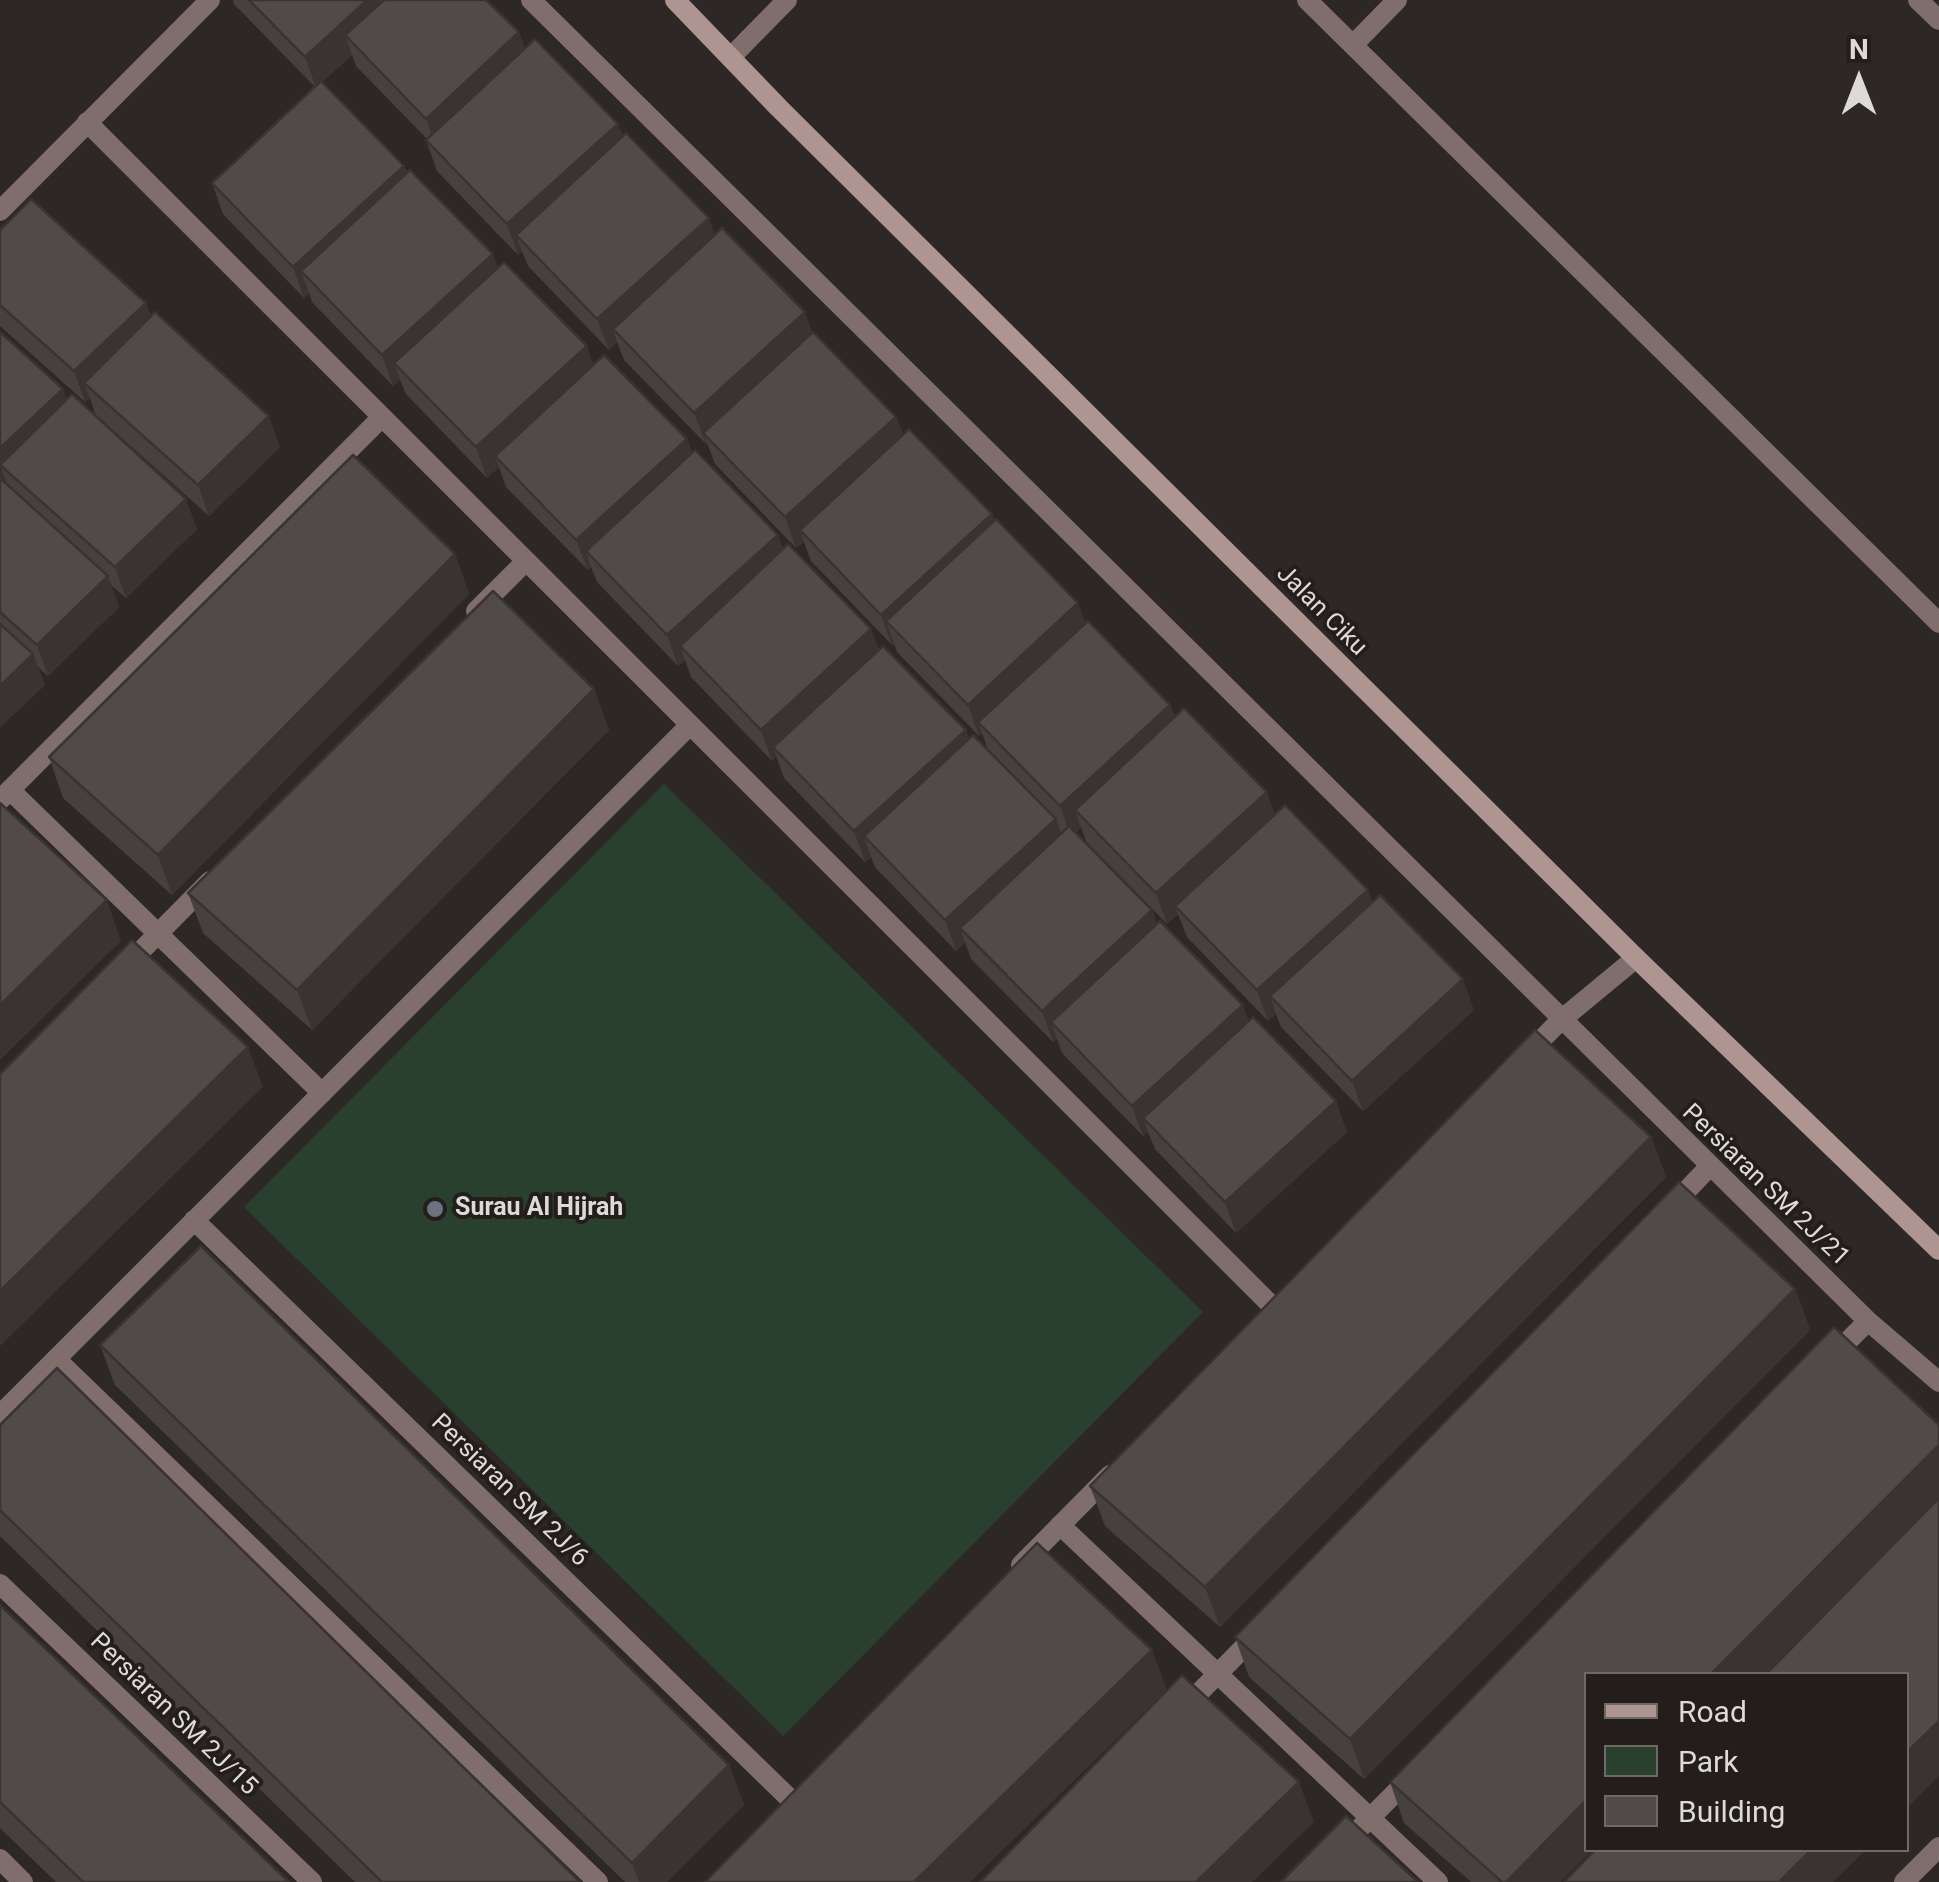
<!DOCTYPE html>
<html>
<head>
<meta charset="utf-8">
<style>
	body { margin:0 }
	#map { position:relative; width:1939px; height:1882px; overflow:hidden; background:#2d2825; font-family:Roboto,sans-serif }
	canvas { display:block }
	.legend { position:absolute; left:1584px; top:1672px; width:325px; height:180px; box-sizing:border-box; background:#231e1b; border:2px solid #6d6966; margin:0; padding:12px 18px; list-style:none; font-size:30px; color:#dddad7 }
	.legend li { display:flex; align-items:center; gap:20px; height:50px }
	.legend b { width:50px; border:2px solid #6d6966 }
	.north { position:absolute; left:1809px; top:30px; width:100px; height:100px; -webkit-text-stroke:8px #231e1b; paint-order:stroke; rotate:0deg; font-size:28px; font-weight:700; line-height:40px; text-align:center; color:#dddad7 }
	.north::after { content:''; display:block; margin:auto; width:35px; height:45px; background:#dddad7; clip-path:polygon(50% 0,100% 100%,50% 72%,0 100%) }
</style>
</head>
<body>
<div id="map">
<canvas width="1939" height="1882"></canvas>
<ul class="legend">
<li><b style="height:12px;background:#af9591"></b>Road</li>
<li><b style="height:28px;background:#29402f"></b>Park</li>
<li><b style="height:28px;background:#514a49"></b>Building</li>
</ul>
<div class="north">N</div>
</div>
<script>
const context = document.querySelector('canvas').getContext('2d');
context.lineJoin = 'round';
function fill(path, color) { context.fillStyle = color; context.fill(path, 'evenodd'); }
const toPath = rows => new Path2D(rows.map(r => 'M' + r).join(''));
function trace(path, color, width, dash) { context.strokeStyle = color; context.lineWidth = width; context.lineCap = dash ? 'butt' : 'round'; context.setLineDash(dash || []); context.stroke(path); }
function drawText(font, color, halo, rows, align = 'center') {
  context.font = font + ' Roboto,sans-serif'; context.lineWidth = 8; context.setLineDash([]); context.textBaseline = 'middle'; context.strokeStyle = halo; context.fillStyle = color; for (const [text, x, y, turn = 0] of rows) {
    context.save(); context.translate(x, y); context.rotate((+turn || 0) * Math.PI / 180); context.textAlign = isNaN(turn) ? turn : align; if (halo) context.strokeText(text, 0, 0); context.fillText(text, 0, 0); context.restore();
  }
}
fill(toPath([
	[664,784,1203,1312,783,1736,244,1207]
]), '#29402f');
trace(toPath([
	[476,611,526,561],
	[10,790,322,1093],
	[125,967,210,881],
	[1668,1210,1710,1166],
	[56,1359,598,1882],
	[1060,1525,1438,1882],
	[1184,1708,1258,1633],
	[0,1859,23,1882]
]), '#7f6e6c', 20);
trace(toPath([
	[531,0,1868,1321,1939,1382],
	[1307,0,1939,623],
	[1918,0,1939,20],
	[1353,45,1397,0],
	[731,57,787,0],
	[87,122,1275,1309],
	[0,211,210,0],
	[0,800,382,417],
	[1524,1057,1561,1020,1636,958],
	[194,1220,789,1798],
	[1830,1359,1868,1321],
	[0,1415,690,725],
	[1021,1565,1110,1475],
	[0,1584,312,1882],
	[1306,1882,1413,1775],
	[1904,1882,1939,1847]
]), '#7f6e6c', 20);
trace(toPath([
	[675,0,779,108,1636,958,1939,1250]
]), '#af9591', 20);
fill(toPath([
	[233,0,486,0,519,32,525,49,623,136,715,234,896,417,903,435,994,520,1085,623,1170,705,1175,717,1275,814,1372,902,1474,1010,1363,1111,1281,1027,1276,1014,1268,1021,1187,937,1178,914,1167,924,1086,841,1081,827,1076,833,1152,910,1157,924,1249,1020,1347,1132,1236,1233,1155,1149,1148,1132,1143,1136,1062,1053,1057,1039,1053,1042,971,959,965,942,956,951,875,867,871,857,865,862,784,778,776,756,772,761,691,677,685,660,678,666,597,582,591,567,588,570,506,487,499,467,487,478,406,394,400,380,393,386,312,302,309,293,304,298,223,214,212,183,315,87,234,4],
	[352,55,356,66,427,139,426,140,437,171,518,255,522,251,528,266,609,350,617,342,624,360,706,444,707,443,715,464,796,548,804,542,811,561,892,645,894,644,897,652,979,736,982,733,988,750,969,739,966,730,879,649,692,452,687,439,594,365,407,173,404,166,322,82],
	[0,230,146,303,151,317,280,447,209,516,95,414,90,398,85,402,0,326],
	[0,332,63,389,66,400,197,529,126,598,111,585,119,607,48,676,38,667,45,685,0,727],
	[455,554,469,594,172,895,63,798,49,757],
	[594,689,609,730,312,1030,203,933,188,893],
	[1651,1137,1666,1177,1220,1627,1105,1526,1090,1486],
	[1795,1289,1810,1330,1364,1779,1249,1677,1235,1637],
	[100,1345,729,1765,744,1805,667,1882,625,1882,115,1385],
	[0,1425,580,1882,355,1882,0,1536],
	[1939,1425,1939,1775,1906,1808,1906,1674,1766,1674,1586,1850,1592,1850,1560,1882,1471,1882,1404,1823,1390,1782],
	[0,1605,289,1882,56,1882,0,1828]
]), '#46403f');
fill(toPath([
	[367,0,412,0,345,35,352,55,316,88,305,57],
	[519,32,530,63,437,150,426,119],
	[618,124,630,154,516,235,522,251,518,255,507,224],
	[404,166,415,197,301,271,309,293,304,298,293,267],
	[709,218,720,249,613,329,617,342,609,350,597,319],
	[493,254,505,285,394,363,400,380,393,386,382,355],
	[146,303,157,334,84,383,90,398,85,402,74,371],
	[805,312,816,343,703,433,707,443,706,444,694,413],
	[587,346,598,377,495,456,499,467,487,478,476,447],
	[63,389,74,420,0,465,7,483,2,488,0,482,0,448],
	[269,416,280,447,209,516,198,485],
	[896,417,907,448,800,530,804,542,796,548,785,517],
	[687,439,699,470,586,551,591,567,588,570,576,540],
	[186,499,197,529,126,598,115,567],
	[992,514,1003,545,886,621,894,644,892,645,881,615],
	[778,535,789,566,680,646,685,660,678,666,667,635],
	[455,554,469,594,172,895,158,855],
	[108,576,119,607,48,676,37,645],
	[1078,603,1090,634,978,722,982,733,979,736,968,705],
	[871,629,883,660,773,747,776,756,772,761,761,730],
	[33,654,45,685,0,727,0,686],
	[594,689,609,730,312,1030,297,990],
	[1170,705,1182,736,1075,810,1081,827,1071,837,1060,806],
	[966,730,977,761,864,836,871,857,865,862,854,831],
	[1267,792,1278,823,1175,906,1178,914,1167,924,1156,893],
	[1056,819,1067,850,960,928,965,942,956,951,945,920],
	[1368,890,1379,920,1270,996,1276,1014,1268,1021,1257,990],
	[107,900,121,941,0,1060,0,1005],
	[1152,910,1164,941,1051,1022,1057,1039,1053,1042,1042,1011],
	[1463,979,1474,1010,1363,1111,1352,1081],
	[1243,1005,1254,1036,1143,1118,1148,1132,1143,1136,1132,1106],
	[248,1047,263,1087,0,1346,0,1291],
	[1336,1101,1347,1132,1236,1233,1225,1202],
	[1651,1137,1666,1177,1220,1627,1205,1587],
	[1795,1289,1810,1330,1364,1779,1350,1739],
	[1939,1445,1939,1500,1766,1674,1711,1674],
	[1152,1650,1167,1690,970,1882,914,1882],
	[1939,1721,1939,1775,1906,1808,1906,1753],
	[729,1765,744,1805,667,1882,639,1882,632,1863],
	[1299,1782,1314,1822,1252,1882,1196,1882],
	[1586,1800,1586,1850,1592,1850,1560,1882,1506,1882],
	[1811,1850,1866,1850,1833,1882,1779,1882]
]), '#393433');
const building = toPath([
	[249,0,367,0,305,57,249,0],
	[384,0,486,0,519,32,426,119,345,35,384,0],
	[535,39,618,124,507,224,426,140,535,39],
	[321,81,404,166,293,267,212,183,321,81],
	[626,133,709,218,597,319,516,235,626,133],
	[410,170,493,254,382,355,301,271,410,170],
	[31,199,146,303,74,371,0,305,0,230,31,199],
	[722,228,805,312,694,413,613,329,722,228],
	[504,262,587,346,476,447,394,363,504,262],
	[155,312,269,416,198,485,84,383,155,312],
	[0,332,63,389,0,448,0,332],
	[813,332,896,417,785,517,703,433,813,332],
	[604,355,687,439,576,540,495,456,604,355],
	[72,394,186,499,115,567,0,465,72,394],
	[909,429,992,514,881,615,800,530,909,429],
	[695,450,778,535,667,635,586,551,695,450],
	[353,455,455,554,158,855,49,757,353,455],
	[0,478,108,576,37,645,0,612,0,478],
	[996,519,1078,603,968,705,886,621,996,519],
	[788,544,871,629,761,730,680,646,788,544],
	[493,591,594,689,297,990,188,893,493,591],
	[1088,621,1170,705,1060,806,978,722,1088,621],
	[0,624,33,654,0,686,0,624],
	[883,646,966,730,854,831,773,747,883,646],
	[1184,708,1267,792,1156,893,1075,810,1184,708],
	[973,735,1056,819,945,920,864,836,973,735],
	[0,803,107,900,0,1005,0,803],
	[1285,805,1368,890,1257,990,1175,906,1285,805],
	[1069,826,1152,910,1042,1011,960,928,1069,826],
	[1380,895,1463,979,1352,1081,1270,996,1380,895],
	[1160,921,1243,1005,1132,1106,1051,1022,1160,921],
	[132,940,248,1047,0,1291,0,1074,132,940],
	[1253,1017,1336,1101,1225,1202,1143,1118,1253,1017],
	[1535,1030,1651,1137,1205,1587,1090,1486,1535,1030],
	[1679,1182,1795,1289,1350,1739,1235,1637,1679,1182],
	[201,1246,729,1765,632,1863,100,1345,201,1246],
	[1834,1327,1939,1425,1939,1445,1711,1674,1586,1674,1586,1800,1506,1882,1502,1882,1390,1782,1834,1327],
	[57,1368,580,1882,382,1882,0,1510,0,1425,57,1368],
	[1939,1498,1939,1721,1906,1753,1906,1674,1766,1674,1939,1498],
	[1037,1543,1152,1650,914,1882,705,1882,1037,1543],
	[0,1605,289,1882,83,1882,0,1802,0,1605],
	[1182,1675,1299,1782,1196,1882,980,1882,1182,1675],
	[1346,1816,1418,1882,1281,1882,1346,1816],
	[1595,1850,1811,1850,1779,1882,1564,1882,1595,1850]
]);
fill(building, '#514a49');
trace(building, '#393433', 2.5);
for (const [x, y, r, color] of [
	[435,1209,10,"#6b7280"]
]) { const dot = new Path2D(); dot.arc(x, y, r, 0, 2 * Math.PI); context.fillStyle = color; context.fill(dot); trace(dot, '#231e1b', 4); }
drawText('25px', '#dddad7', '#231e1b', [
	["Jalan Ciku",1321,611,45],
	["Persiaran SM 2J/21",1765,1186,44],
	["Persiaran SM 2J/6",509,1491,44],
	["Persiaran SM 2J/15",173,1715,44]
]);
drawText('bold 25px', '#dddad7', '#231e1b', [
	["Surau Al Hijrah",455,1209]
], 'left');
</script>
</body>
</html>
